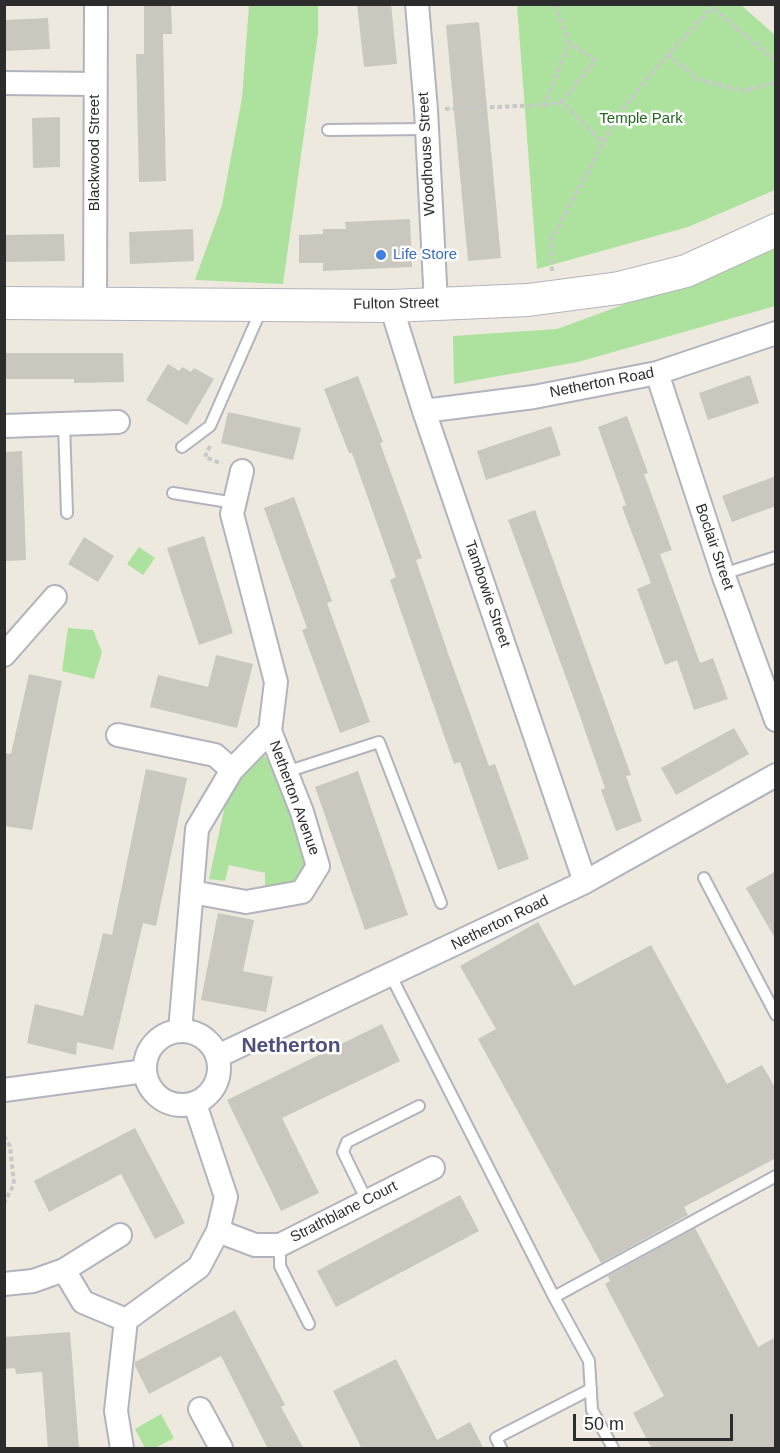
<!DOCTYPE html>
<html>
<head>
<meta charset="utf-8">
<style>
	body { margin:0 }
	#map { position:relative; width:780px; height:1453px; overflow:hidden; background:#ede9df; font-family:Arial,sans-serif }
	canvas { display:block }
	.frame { position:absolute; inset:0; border:6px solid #2c2c2c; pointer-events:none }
	.scale { position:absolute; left:573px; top:1414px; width:160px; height:27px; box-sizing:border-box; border:3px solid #2c2c2c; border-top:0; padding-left:8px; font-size:18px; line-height:21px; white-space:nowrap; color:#2c2c2c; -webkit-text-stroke:4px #fff; paint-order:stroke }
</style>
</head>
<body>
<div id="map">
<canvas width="780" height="1453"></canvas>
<div class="frame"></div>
<div class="scale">50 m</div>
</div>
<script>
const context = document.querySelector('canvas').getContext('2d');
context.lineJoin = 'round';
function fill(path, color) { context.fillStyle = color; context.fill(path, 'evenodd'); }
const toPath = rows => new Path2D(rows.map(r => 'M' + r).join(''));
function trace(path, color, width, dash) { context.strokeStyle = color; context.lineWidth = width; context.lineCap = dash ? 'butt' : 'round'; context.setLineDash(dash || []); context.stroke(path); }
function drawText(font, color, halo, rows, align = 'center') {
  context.font = font + ' Arial,sans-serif'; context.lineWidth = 5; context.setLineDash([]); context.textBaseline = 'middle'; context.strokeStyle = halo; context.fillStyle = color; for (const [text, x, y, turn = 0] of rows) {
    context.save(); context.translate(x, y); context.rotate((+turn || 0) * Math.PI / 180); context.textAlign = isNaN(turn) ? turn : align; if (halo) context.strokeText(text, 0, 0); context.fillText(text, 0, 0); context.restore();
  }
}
fill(toPath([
	[249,5,318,5,318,34,283,284,195,280,222,205,242,98],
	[517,5,741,5,775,35,775,190,688,227,537,269],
	[775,249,775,306,578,362,454,384,453,336,557,329],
	[139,547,155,558,143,575,127,564],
	[68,628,93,630,102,652,94,679,62,671],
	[264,755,277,773,308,865,290,886,265,887,265,873,229,865,225,881,209,879,230,783],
	[161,1414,174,1438,155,1448,145,1448,135,1429]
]), '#ace29e');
fill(toPath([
	[144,4,171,4,172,34,163,34,166,181,139,182,136,54,144,54],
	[357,4,391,4,397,64,364,67],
	[48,18,50,49,4,51,4,20],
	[479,22,501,258,468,261,446,25],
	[60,117,60,167,33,168,32,118],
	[410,219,412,267,323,271,323,263,299,263,299,235,323,234,323,229,346,229,345,222],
	[193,229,194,261,130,264,129,232],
	[64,234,65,261,4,262,4,235],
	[4,353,123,353,124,382,74,383,74,379,4,379],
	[168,364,179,371,182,367,191,372,194,368,214,379,187,425,146,400],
	[750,375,759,403,708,420,699,393],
	[358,376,383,442,380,443,422,558,416,560,449,656,489,766,495,764,529,859,498,870,460,762,454,764,390,580,396,577,352,453,349,453,324,389],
	[228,412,301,428,293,460,221,443],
	[627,416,648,473,644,474,672,550,660,554,700,663,713,658,728,699,694,710,677,660,665,665,637,589,651,583,622,507,626,505,598,427],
	[551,426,561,455,486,480,477,451],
	[22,451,26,560,4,561,4,452],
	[776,476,776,506,732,522,722,496],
	[294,497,332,601,327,603,370,722,340,733,302,630,307,628,264,508],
	[535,510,631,775,626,776,642,821,616,831,601,790,605,788,575,702,508,520],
	[204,536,233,633,199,645,167,548],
	[84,537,114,556,98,582,68,564],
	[216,655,253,664,237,728,150,707,158,675,208,687],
	[29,674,62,681,32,830,4,826,4,753,11,754],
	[734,728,749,754,676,795,661,768],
	[146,769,187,778,156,926,143,923,113,1050,77,1042,76,1055,27,1043,35,1004,83,1016,103,933,112,935],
	[358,771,408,915,365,930,315,787],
	[776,871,776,940,746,888],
	[218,913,254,920,243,971,273,977,266,1012,201,1000],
	[538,922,574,986,651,945,727,1084,762,1065,776,1089,776,1158,684,1207,688,1215,601,1263,478,1039,496,1029,460,966],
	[382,1024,400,1061,282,1118,319,1193,281,1211,227,1100],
	[135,1128,185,1223,155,1239,121,1174,49,1212,34,1181],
	[460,1195,479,1231,336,1307,317,1271],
	[695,1228,758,1347,776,1337,776,1449,652,1449,633,1413,664,1396,605,1284,610,1281,608,1276],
	[235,1310,285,1405,281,1407,304,1449,268,1449,221,1356,149,1394,135,1366,135,1362],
	[70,1332,79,1449,48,1449,42,1372,16,1374,15,1368,4,1369,4,1337],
	[396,1359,437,1440,470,1422,484,1449,362,1449,333,1391]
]), '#c9c7be');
const lane = toPath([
	[328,130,426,129],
	[64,424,67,513],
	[182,447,210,426,261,310],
	[173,493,235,503],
	[723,574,776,557],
	[286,772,379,742,441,903],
	[704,878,776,1015],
	[391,976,554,1297,776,1176],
	[367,1201,343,1152,347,1142,419,1106],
	[280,1245,280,1266,309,1324],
	[554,1297,589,1361,592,1410,613,1448],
	[501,1448,496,1438,591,1389]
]);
const street = toPath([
	[417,4,426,110,436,303],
	[4,83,95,84],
	[95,302,96,4],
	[391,306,424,411,585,882],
	[657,373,723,574,776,720],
	[424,411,534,397,657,373,776,333],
	[4,426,118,422],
	[4,655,55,597],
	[118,735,215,755,232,770],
	[192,892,246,902,302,892,318,866,302,812,270,731],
	[180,1031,197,829,232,770,270,731,276,682,232,514,242,471],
	'145 1068a37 37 0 1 1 74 0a37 37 0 1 1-74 0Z',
	[218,1056,585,882,776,775],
	[4,1090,145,1071],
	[218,1231,255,1245,280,1245,433,1168],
	[64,1270,83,1302,126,1320],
	[4,1284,33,1281,64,1270,120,1235],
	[200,1409,221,1448],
	[122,1448,116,1411,126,1320,199,1267,218,1231,226,1197,195,1104]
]);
const secondary = toPath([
	[4,303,391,306,528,300,619,288,686,271,776,230]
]);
trace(lane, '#b3b3bf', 14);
trace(street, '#b3b3bf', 26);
trace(secondary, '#b3b3bf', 34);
trace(toPath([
	[708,4,776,61],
	[668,55,700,80,744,91,776,82],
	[562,102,595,60,569,43],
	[544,105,562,102,603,143],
	[445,109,544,105,569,43,555,4],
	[552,271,551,240,618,115,654,70,711,8],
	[210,446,205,457,222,464],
	[4,1136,10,1146,14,1184,4,1203]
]), '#c8c8c8', 4, [4.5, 3]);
trace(lane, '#fff', 10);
trace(street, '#fff', 22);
trace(secondary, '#fff', 32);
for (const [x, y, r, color] of [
	[381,255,6,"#3f7fe0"]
]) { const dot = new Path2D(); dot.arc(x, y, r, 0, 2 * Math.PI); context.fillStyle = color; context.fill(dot); trace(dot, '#fff', 2); }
drawText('15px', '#23681d', '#fff', [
	["Temple Park",641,119]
]);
drawText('15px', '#2c2c2c', '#fff', [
	["Blackwood Street",95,153,-90],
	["Woodhouse Street",427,154,-93],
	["Fulton Street",396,304,-1],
	["Netherton Road",602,383,-11],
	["Boclair Street",714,547,71],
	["Tambowie Street",487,594,71],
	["Netherton Avenue",294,798,70],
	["Netherton Road",500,923,-26],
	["Strathblane Court",344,1212,-27]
]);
drawText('15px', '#366cbe', '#fff', [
	["Life Store",393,255]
], 'left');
drawText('bold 21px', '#4e507c', '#fff', [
	["Netherton",291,1046]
]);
</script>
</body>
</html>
